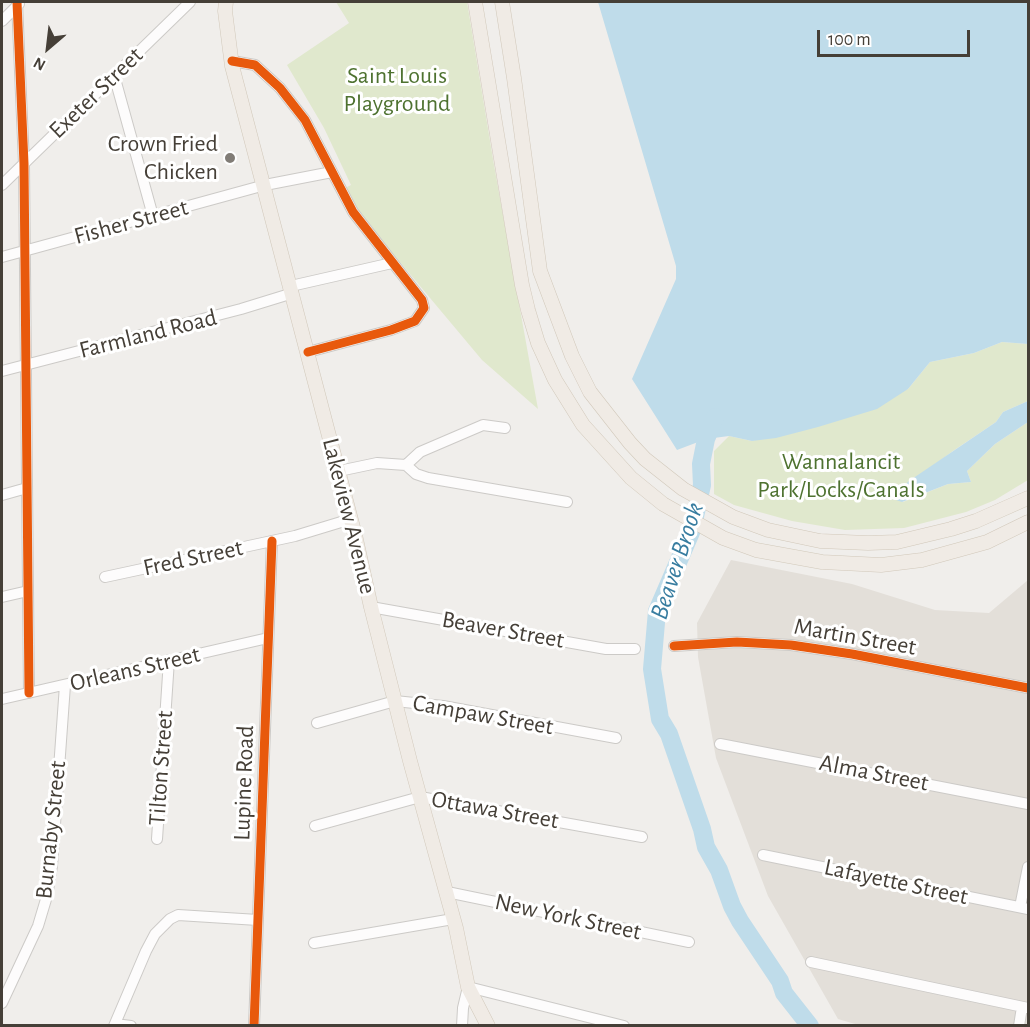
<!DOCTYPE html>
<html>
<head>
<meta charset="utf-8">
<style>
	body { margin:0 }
	#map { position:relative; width:1030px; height:1027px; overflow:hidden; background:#f0eeeb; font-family:"Alegreya Sans",sans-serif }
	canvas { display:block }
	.frame { position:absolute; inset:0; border:3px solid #453f37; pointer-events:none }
	.north { position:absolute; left:18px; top:18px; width:60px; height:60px; -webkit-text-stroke:4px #fff; paint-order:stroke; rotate:208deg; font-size:16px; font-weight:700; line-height:24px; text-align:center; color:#453f37 }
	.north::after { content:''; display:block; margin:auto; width:21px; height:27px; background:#453f37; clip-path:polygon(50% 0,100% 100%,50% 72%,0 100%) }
	.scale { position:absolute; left:817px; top:30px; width:153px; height:27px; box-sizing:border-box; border:3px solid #453f37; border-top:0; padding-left:8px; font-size:18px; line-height:21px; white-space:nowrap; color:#453f37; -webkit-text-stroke:4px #fff; paint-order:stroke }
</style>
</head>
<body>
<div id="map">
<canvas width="1030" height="1027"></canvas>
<div class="frame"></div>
<div class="north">N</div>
<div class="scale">100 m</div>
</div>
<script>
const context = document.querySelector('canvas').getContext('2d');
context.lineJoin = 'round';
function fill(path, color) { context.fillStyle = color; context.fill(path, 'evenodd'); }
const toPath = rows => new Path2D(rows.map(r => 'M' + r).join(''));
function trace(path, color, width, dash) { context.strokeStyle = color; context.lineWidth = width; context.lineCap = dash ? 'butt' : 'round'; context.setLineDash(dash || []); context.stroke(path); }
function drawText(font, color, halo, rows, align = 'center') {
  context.font = font + ' "Alegreya Sans",sans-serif'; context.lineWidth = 6; context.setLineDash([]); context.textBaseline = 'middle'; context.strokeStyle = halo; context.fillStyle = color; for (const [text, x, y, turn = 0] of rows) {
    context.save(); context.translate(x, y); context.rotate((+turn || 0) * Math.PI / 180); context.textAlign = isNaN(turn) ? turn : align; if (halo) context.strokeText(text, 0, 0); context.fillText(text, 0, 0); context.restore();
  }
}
fill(toPath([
	[731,560,852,584,935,610,989,613,1028,580,1028,1025,862,1026,838,1019,768,896,716,758,698,657,697,623]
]), '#e3dfd9');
fill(toPath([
	[336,2,467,2,494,165,538,409,482,360,363,218,345,188,351,185,324,128,287,65,349,23],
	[1002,342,1028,344,1028,401,1003,412,996,422,953,451,891,497,903,502,948,484,971,482,967,471,995,444,1028,422,1028,480,995,500,966,512,904,528,845,530,792,521,734,505,714,494,714,451,729,436,752,441,908,389,930,362,974,353]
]), '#e0e8cd');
fill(toPath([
	[598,2,1028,2,1028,344,1002,342,974,353,930,362,908,389,877,409,818,427,776,438,752,441,729,436,706,439,677,450,632,379,676,279,676,266],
	[1028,401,1028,422,995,444,967,471,971,482,948,484,902,502,890,498,909,481,996,422,1003,412]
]), '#bfdcea');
trace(toPath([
	[715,417,706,439,701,464,702,485,692,530,657,611,652,669,660,719,669,734,702,829,706,847,719,870,732,906,740,921,780,981,784,993,810,1026]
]), '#bfdcea', 18);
const minor = toPath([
	[17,2,24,164,29,693],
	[2,21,19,4],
	[232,61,255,65,280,88,305,120,353,212,422,300,424,308,415,321,391,330,308,352],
	[114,75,153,216],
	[2,185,190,2],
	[2,257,265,185,332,172],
	[291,286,392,263],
	[2,371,241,309,293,293],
	[406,465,416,474,428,478,567,502],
	[339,471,377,463,406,465,420,452,483,425,505,428],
	[2,495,27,488],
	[105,577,295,536,351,519],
	[2,597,28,591],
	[371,607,606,649,635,649],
	[674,646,737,642,791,645,852,654,1028,688],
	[2,699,268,638],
	[317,723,395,701,443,706,616,738],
	[720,744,1028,804],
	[315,826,420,797,642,837],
	[157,839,169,660],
	[763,855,1028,909],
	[447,892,689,942],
	[1020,907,1028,867],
	[314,943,453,919],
	[811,962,1028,1008],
	[2,1003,38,926,47,896,52,866,65,685],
	[115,1024,131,1026],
	[114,1026,146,951,155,934,170,919,178,915,258,920],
	[254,1026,272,541],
	[462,1026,463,1008,468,987,624,1026],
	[1019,1026,1022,1007]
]);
const major = toPath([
	[226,2,225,11,232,66,355,535,371,607,410,761,456,928,468,987,488,1026],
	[475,2,522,285,528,310,538,343,555,380,583,425,631,478,663,504,723,538,756,550,822,562,881,565,922,560,987,542,1028,522],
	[502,2,514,78,540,271,572,356,590,392,630,443,645,459,683,489,733,517,768,530,820,541,868,543,897,542,951,529,976,521,1028,498]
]);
trace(minor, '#cccac7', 12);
trace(major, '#d1c8ba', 15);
trace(minor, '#fdfcfc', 10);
trace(major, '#f0ebe5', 14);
trace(toPath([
	[17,2,24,164,29,693],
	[232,61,255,65,280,88,305,120,353,212,422,300,424,308,415,321,391,330,308,352],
	[674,646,737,642,791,645,852,654,1028,688],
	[254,1026,272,541]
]), '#e8590c', 9);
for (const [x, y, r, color] of [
	[230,158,6,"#817c76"]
]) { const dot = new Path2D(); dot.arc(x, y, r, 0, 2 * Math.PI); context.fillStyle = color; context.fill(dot); trace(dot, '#fff', 2); }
drawText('24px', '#4e7230', '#fff', [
	["Saint Louis",397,76],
	["Playground",397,104],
	["Wannalancit",841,462],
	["Park/Locks/Canals",841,490]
]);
drawText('24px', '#453f37', '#fff', [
	["Exeter Street",96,93,-44],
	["Fisher Street",131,222,-15],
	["Farmland Road",148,334,-14],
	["Lakeview Avenue",349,516,76],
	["Fred Street",193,558,-12],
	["Beaver Street",503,630,10],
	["Martin Street",855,637,10],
	["Orleans Street",135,669,-13],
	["Campaw Street",483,715,10],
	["Tilton Street",161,768,-86],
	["Alma Street",874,773,11],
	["Lupine Road",244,783,-88],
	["Ottawa Street",495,810,10],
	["Burnaby Street",51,830,-84],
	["Lafayette Street",896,882,12],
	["New York Street",568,917,12]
]);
drawText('24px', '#453f37', '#fff', [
	["Crown Fried",218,144],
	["Chicken",218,172]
], 'right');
drawText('italic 26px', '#387da0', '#fff', [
	["Beaver Brook",677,561,-72]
]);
</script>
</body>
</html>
